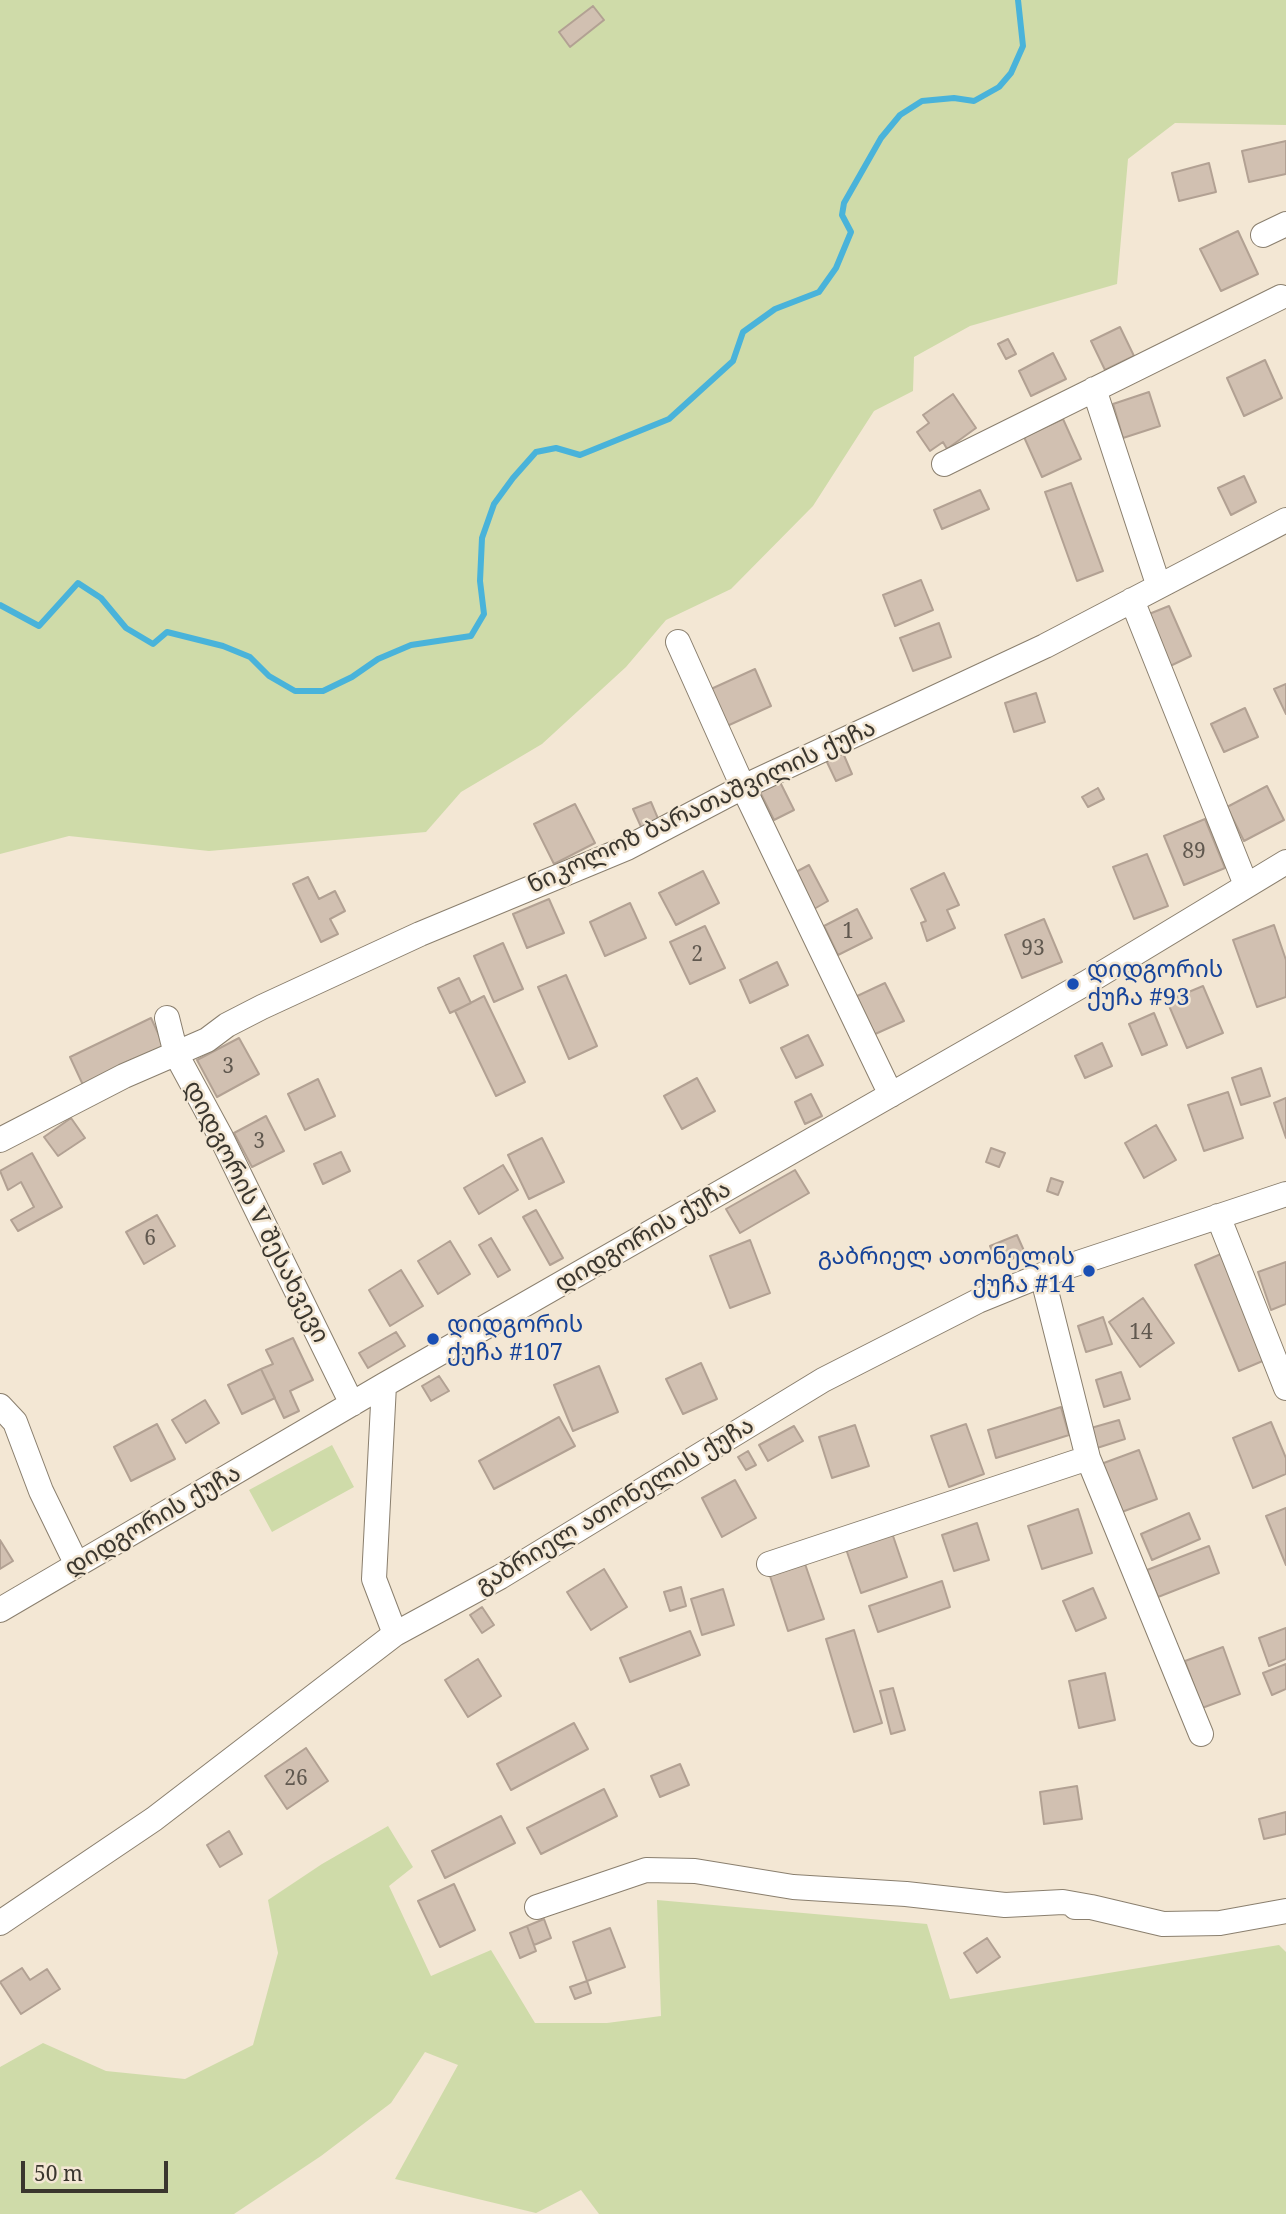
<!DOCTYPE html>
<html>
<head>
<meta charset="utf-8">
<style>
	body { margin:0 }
	#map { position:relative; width:1286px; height:2214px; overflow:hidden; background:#f3e7d4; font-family:"Noto Serif",serif }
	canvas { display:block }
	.scale { position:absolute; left:21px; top:2161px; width:147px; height:32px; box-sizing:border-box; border:4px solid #3a362e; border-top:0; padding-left:9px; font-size:21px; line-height:24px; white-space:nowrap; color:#3a362e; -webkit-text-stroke:5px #f3e7d4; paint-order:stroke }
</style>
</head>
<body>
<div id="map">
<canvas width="1286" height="2214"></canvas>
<div class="scale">50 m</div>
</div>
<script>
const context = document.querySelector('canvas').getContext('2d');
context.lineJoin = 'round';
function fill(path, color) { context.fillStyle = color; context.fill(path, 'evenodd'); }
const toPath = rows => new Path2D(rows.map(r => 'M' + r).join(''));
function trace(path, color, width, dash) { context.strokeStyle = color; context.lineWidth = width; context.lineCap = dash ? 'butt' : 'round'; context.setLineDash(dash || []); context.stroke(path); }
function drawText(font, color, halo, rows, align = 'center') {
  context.font = font + ' "Noto Serif","Noto Sans Georgian",serif'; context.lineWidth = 5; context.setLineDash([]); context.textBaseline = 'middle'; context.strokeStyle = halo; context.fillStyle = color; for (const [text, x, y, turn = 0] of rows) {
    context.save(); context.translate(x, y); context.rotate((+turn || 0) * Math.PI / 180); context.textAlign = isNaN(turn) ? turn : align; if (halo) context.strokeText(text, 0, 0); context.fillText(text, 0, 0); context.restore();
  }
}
fill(toPath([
	[0,0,1286,0,1286,125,1175,123,1128,159,1117,284,970,326,914,357,913,391,874,411,813,506,731,589,666,620,626,667,542,744,461,792,426,832,209,851,69,836,0,854],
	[332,1445,354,1487,272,1532,249,1490],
	[388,1826,413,1867,389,1886,431,1976,491,1950,535,2023,607,2023,661,2016,657,1900,927,1924,950,1999,1279,1945,1286,1952,1286,2214,599,2214,581,2190,536,2213,395,2179,458,2065,425,2052,391,2103,321,2156,234,2214,0,2214,0,2067,43,2043,106,2071,185,2079,253,2045,278,1953,268,1900,322,1864]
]), '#cfdba9');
trace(toPath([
	[0,605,39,626,78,583,101,598,126,628,153,644,167,632,223,646,250,657,269,676,295,691,323,691,352,677,378,659,411,645,471,636,484,614,480,581,482,538,494,504,513,478,536,452,556,448,580,455,669,419,733,361,743,332,775,309,819,292,836,268,851,232,842,215,844,203,881,138,900,115,922,101,954,98,974,101,999,87,1011,73,1023,46,1018,0]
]), '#49b3da', 6);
const building = toPath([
	[593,6,604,20,570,47,559,32,593,6],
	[1286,141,1286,174,1249,182,1242,151,1286,141],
	[1209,163,1216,192,1179,201,1172,173,1209,163],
	[1238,231,1258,274,1221,291,1200,249,1238,231],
	[1120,327,1134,356,1105,370,1091,341,1120,327],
	[1008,339,1016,354,1006,359,998,344,1008,339],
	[1053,353,1066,379,1031,396,1019,371,1053,353],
	[1265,360,1282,398,1244,416,1227,378,1265,360],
	[1149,392,1160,426,1123,438,1113,404,1149,392],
	[953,394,976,428,947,449,943,442,930,451,917,432,929,423,923,415,953,394],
	[1063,419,1081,459,1042,477,1024,437,1063,419],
	[1244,476,1256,502,1231,515,1218,488,1244,476],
	[1071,483,1103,571,1077,581,1045,492,1071,483],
	[980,490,989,509,942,529,934,510,980,490],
	[921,580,933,610,895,626,883,595,921,580],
	[1169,606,1191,656,1166,668,1144,616,1169,606],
	[939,623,951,657,913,671,900,638,939,623],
	[755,669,771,706,727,726,711,689,755,669],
	[1286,684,1286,714,1274,689,1286,684],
	[1036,693,1045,722,1014,732,1005,703,1036,693],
	[1245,708,1258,737,1224,752,1211,724,1245,708],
	[843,753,852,774,836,781,826,760,843,753],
	[779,780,794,810,774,820,759,790,779,780],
	[1267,786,1284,820,1244,841,1227,807,1267,786],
	[1098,788,1104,799,1088,807,1082,797,1098,788],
	[651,802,659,821,642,829,633,809,651,802],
	[575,804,595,843,554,864,534,824,575,804],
	[1205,819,1225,868,1184,885,1164,836,1205,819],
	[1147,854,1168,906,1134,919,1113,867,1147,854],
	[809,865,828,901,814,909,794,873,809,865],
	[703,871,719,903,676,925,659,893,703,871],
	[944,873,959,905,947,910,955,928,927,941,921,923,926,921,911,889,944,873],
	[308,877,319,899,335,891,345,911,330,919,338,934,321,942,293,884,308,877],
	[549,899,564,933,527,948,513,914,549,899],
	[630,903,646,938,605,956,590,922,630,903],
	[857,909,872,938,838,955,824,926,857,909],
	[1044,919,1062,962,1022,978,1005,935,1044,919],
	[1274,925,1286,960,1286,997,1257,1007,1233,940,1274,925],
	[705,926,725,968,690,984,670,942,705,926],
	[503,943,523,989,494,1002,474,956,503,943],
	[777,962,788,985,750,1003,740,980,777,962],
	[566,975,597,1046,569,1059,538,987,566,975],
	[459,978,471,1003,450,1013,438,988,459,978],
	[885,983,904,1021,873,1035,855,997,885,983],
	[1203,986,1223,1033,1187,1048,1167,1001,1203,986],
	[484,996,525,1082,496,1096,455,1011,484,996],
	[1154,1013,1167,1045,1142,1055,1129,1024,1154,1013],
	[151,1018,164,1046,83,1085,70,1057,151,1018],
	[808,1035,823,1065,796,1078,781,1048,808,1035],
	[239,1038,259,1074,217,1097,197,1060,239,1038],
	[1102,1043,1112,1066,1085,1078,1075,1056,1102,1043],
	[1261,1068,1270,1096,1241,1105,1232,1078,1261,1068],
	[697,1078,715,1111,682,1129,664,1096,697,1078],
	[318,1079,335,1116,305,1130,288,1094,318,1079],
	[1228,1092,1243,1138,1204,1151,1188,1105,1228,1092],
	[811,1094,822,1116,805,1124,795,1102,811,1094],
	[1286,1098,1286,1138,1274,1103,1286,1098],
	[266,1116,284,1151,252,1167,234,1133,266,1116],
	[71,1118,85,1138,58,1156,44,1137,71,1118],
	[1156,1125,1176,1160,1144,1178,1125,1143,1156,1125],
	[542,1138,564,1182,529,1199,508,1155,542,1138],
	[991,1148,1005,1153,999,1167,986,1162,991,1148],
	[341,1152,350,1171,323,1184,314,1164,341,1152],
	[32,1153,62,1207,18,1231,11,1220,34,1207,21,1182,8,1190,0,1171,32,1153],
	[503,1165,518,1190,479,1214,464,1188,503,1165],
	[795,1170,809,1193,740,1233,726,1209,795,1170],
	[1051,1178,1063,1182,1058,1195,1047,1191,1051,1178],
	[536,1210,563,1258,550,1265,523,1217,536,1210],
	[157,1215,175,1246,144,1264,126,1232,157,1215],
	[1017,1235,1025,1253,998,1265,990,1246,1017,1235],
	[491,1238,510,1270,498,1277,479,1245,491,1238],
	[750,1240,770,1293,730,1308,710,1256,750,1240],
	[450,1241,470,1274,438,1294,418,1261,450,1241],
	[1221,1254,1265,1360,1239,1371,1195,1265,1221,1254],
	[1286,1262,1286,1304,1271,1310,1258,1272,1286,1262],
	[401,1270,423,1306,390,1326,369,1290,401,1270],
	[1143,1298,1174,1343,1140,1367,1109,1322,1143,1298],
	[1103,1317,1112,1344,1086,1352,1078,1326,1103,1317],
	[396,1332,405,1346,368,1368,359,1353,396,1332],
	[293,1338,313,1380,290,1391,299,1411,284,1418,261,1369,273,1364,266,1350,293,1338],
	[701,1363,717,1399,683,1414,666,1379,701,1363],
	[599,1366,618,1412,573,1431,554,1385,599,1366],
	[261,1369,275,1398,242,1414,228,1385,261,1369],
	[1121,1372,1130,1399,1104,1407,1096,1380,1121,1372],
	[439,1376,449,1391,431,1401,422,1386,439,1376],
	[205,1400,219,1423,186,1443,172,1420,205,1400],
	[1061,1407,1069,1435,996,1458,988,1430,1061,1407],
	[559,1417,575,1446,494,1489,479,1461,559,1417],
	[1119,1420,1125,1439,1097,1448,1091,1428,1119,1420],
	[1271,1422,1286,1458,1286,1474,1253,1488,1233,1438,1271,1422],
	[157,1424,175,1459,131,1481,114,1447,157,1424],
	[966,1424,984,1474,949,1487,931,1436,966,1424],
	[855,1425,869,1466,832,1478,819,1437,855,1425],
	[794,1426,803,1441,768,1461,759,1445,794,1426],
	[1139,1450,1157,1499,1119,1513,1101,1464,1139,1450],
	[748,1451,756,1465,746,1470,738,1457,748,1451],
	[735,1480,756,1518,722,1537,702,1498,735,1480],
	[1286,1508,1286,1565,1266,1516,1286,1508],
	[1078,1509,1092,1553,1042,1569,1028,1526,1078,1509],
	[1189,1513,1200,1539,1152,1560,1141,1534,1189,1513],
	[977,1523,989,1560,954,1571,942,1535,977,1523],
	[891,1530,907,1577,861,1593,845,1546,891,1530],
	[0,1540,13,1561,0,1569,0,1540],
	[1209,1546,1219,1573,1158,1597,1147,1570,1209,1546],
	[804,1561,824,1619,788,1631,769,1573,804,1561],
	[604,1569,627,1607,591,1630,567,1592,604,1569],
	[942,1581,950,1607,878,1632,869,1606,942,1581],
	[681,1587,686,1606,670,1611,664,1592,681,1587],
	[1093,1588,1106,1618,1076,1631,1063,1601,1093,1588],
	[723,1589,734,1625,702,1635,691,1599,723,1589],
	[482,1607,494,1625,482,1633,470,1615,482,1607],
	[1286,1628,1286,1659,1269,1666,1259,1638,1286,1628],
	[854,1630,882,1723,854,1732,826,1639,854,1630],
	[690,1631,700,1655,630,1682,620,1658,690,1631],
	[1223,1647,1240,1694,1202,1708,1185,1661,1223,1647],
	[478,1659,501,1696,468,1717,445,1680,478,1659],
	[1286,1664,1286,1689,1272,1695,1263,1673,1286,1664],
	[1105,1673,1115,1720,1079,1728,1069,1681,1105,1673],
	[893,1688,905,1730,891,1734,880,1691,893,1688],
	[574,1723,588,1749,511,1790,497,1764,574,1723],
	[306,1748,328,1781,287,1809,265,1776,306,1748],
	[680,1764,689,1785,660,1797,651,1776,680,1764],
	[1077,1786,1082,1819,1044,1824,1040,1792,1077,1786],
	[604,1789,617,1816,541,1854,527,1828,604,1789],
	[1286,1812,1286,1834,1264,1839,1259,1819,1286,1812],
	[501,1816,515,1843,445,1878,432,1851,501,1816],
	[229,1831,242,1854,220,1867,207,1845,229,1831],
	[454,1884,475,1930,440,1947,418,1901,454,1884],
	[544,1919,551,1938,534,1945,527,1926,544,1919],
	[527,1926,536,1951,520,1958,510,1933,527,1926],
	[610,1928,625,1967,587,1981,573,1942,610,1928],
	[987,1938,1000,1957,977,1973,964,1953,987,1938],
	[22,1968,30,1980,47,1969,60,1989,21,2014,0,1982,22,1968],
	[587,1981,591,1993,575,1999,570,1987,587,1981]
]);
fill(building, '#d1c0b1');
trace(building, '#b2a193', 2);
const minor = toPath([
	[1263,235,1286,224],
	[1094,389,1158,584],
	[944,464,1281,297],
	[1132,600,1246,885],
	[678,642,743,787,891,1095],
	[167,1018,176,1054,221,1137,352,1404],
	[0,1140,124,1076,207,1040,227,1025,262,1007,420,934,627,848,743,787,1045,646,1286,520],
	[1218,1216,1286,1388],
	[1042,1275,1088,1458,1201,1734],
	[384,1385,374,1579,395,1634],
	[0,1406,15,1422,41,1491,77,1565],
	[769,1564,1088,1458],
	[0,1610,384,1385,1086,983,1286,862],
	[537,1907,646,1870,695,1871,793,1887,906,1894,1005,1905,1063,1902,1091,1907],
	[1075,1907,1091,1907,1163,1924,1220,1923,1286,1911],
	[0,1923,154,1819,395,1634,500,1577,823,1380,978,1301,1042,1275,1286,1194]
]);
trace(minor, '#8a7f6e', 26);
trace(minor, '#fff', 24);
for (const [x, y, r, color] of [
	[1073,984,7,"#1a4fb4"],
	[1089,1271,7,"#1a4fb4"],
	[433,1339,7,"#1a4fb4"]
]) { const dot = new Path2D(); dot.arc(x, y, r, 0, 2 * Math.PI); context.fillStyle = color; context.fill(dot); trace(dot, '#f3e7d4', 2.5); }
drawText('21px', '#60584f', null, [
	["89",1194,852],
	["1",848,932],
	["93",1033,949],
	["2",697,955],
	["3",228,1067],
	["3",259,1142],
	["6",150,1239],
	["14",1141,1333],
	["26",296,1779]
]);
drawText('24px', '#3a362e', '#f3e7d4', [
	["ნიკოლოზ ბარათაშვილის ქუჩა",702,807,-25],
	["დიდგორის V შესახვევი",256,1212,63],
	["დიდგორის ქუჩა",643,1237,-30],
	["გაბრიელ ათონელის ქუჩა",615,1506,-31],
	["დიდგორის ქუჩა",153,1521,-30]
]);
drawText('24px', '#164399', '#f3e7d4', [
	["დიდგორის",1087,970],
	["ქუჩა #93",1087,998],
	["გაბრიელ ათონელის",1075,1257,"right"],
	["ქუჩა #14",1075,1285,"right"],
	["დიდგორის",447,1325],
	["ქუჩა #107",447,1353]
], 'left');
</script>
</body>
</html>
